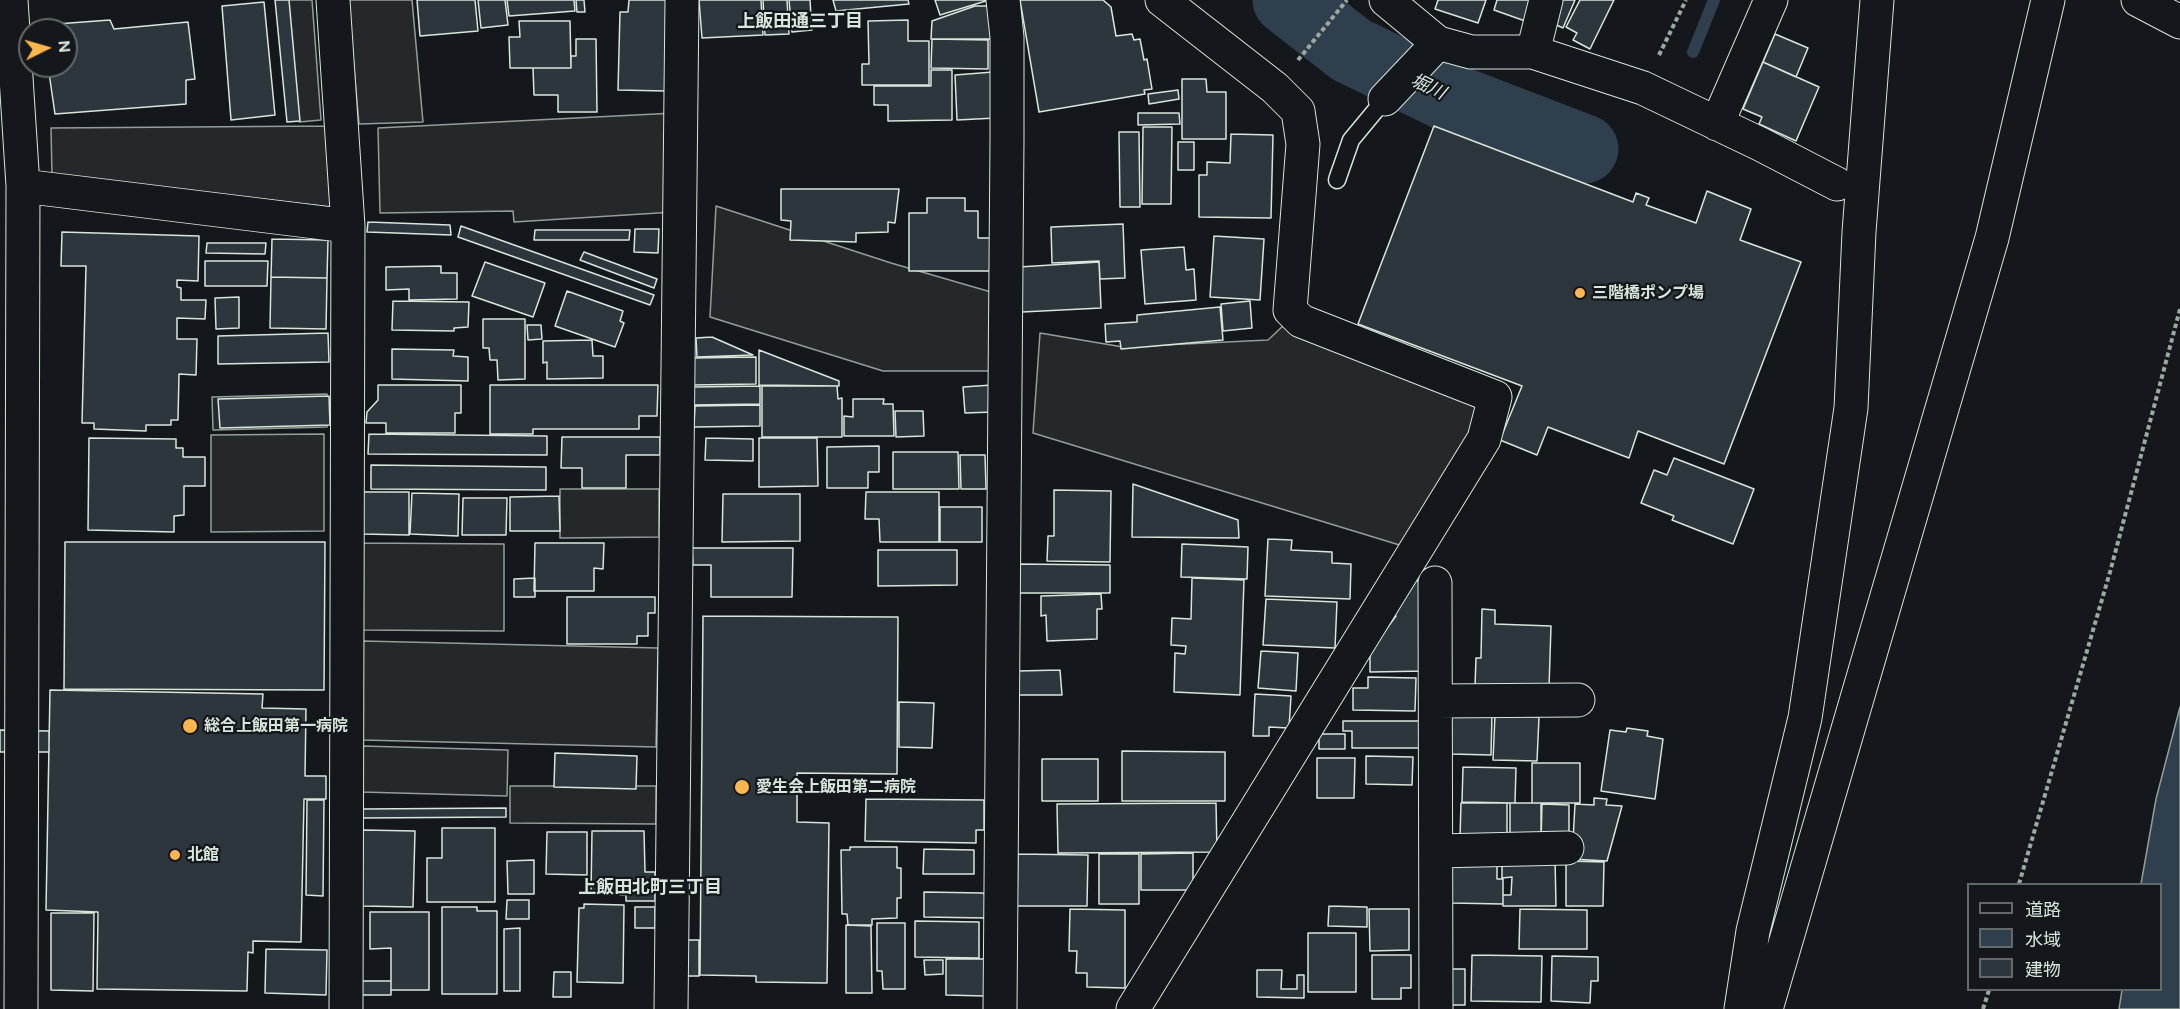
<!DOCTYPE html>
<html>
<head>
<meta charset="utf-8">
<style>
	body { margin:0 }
	#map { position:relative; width:2180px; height:1009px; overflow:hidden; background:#14181c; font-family:Figtree,"Noto Sans JP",sans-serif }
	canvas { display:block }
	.legend { position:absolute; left:1967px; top:883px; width:195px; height:108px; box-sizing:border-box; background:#14181c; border:2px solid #626a69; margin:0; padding:8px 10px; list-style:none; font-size:18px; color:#d8e6dc }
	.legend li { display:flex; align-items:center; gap:12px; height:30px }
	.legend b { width:30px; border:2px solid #626a69 }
	.north { position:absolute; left:18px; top:18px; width:60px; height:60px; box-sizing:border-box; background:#14181c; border:2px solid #626a69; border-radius:50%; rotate:85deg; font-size:16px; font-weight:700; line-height:24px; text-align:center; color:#d8e6dc }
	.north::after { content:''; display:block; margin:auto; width:21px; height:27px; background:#ffb74d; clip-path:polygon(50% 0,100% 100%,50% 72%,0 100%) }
</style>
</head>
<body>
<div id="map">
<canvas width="2180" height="1009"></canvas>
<ul class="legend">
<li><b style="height:8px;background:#14181c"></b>道路</li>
<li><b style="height:16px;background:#2f3f4d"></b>水域</li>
<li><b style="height:16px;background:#2c363c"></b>建物</li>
</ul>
<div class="north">N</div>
</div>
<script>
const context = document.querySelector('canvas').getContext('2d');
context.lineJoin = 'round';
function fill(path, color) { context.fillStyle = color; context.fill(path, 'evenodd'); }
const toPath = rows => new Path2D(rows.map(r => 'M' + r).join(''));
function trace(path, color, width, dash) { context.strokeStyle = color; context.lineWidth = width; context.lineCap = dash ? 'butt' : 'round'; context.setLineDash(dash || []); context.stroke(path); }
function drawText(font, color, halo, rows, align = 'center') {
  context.font = font + ' Figtree,"Noto Sans JP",sans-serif'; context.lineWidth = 4.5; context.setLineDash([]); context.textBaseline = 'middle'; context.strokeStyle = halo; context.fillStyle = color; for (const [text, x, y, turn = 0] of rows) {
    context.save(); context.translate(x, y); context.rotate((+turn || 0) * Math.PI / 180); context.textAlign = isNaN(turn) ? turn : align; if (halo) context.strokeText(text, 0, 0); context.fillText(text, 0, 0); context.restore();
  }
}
const parking = toPath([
	[288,0,312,0,321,120,299,122,288,0],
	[348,0,412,0,423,122,359,124,348,0],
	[675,113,674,212,514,222,513,211,380,213,378,128,675,113],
	[326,126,332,207,52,176,51,128,326,126],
	[716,206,891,263,991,292,993,371,883,371,710,317,716,206],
	[1285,324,1478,406,1471,433,1406,547,1033,433,1040,333,1123,347,1268,340,1285,324],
	[327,394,327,427,213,430,212,397,327,394],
	[324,434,324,531,211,532,211,435,324,434],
	[560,489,659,489,659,537,560,538,560,489],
	[360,543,504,544,504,631,359,630,360,543],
	[363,641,658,648,656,747,361,740,363,641],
	[362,746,508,750,507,796,361,792,362,746],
	[510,786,656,786,656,824,510,823,510,786]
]);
fill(parking, '#24282b');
trace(parking, '#939e99', 1.5);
const water = toPath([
	[2180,707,2180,1009,2119,1009,2122,990,2160,990,2160,884,2141,884,2156,799,2180,707]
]);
fill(water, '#2f3f4d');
trace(water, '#939e99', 1.5);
trace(toPath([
	[1693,52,1714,0]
]), '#2f3f4d', 12);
trace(toPath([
	[1287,0,1351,50,1446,96,1584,149]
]), '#2f3f4d', 69);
const building = toPath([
	[275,0,289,0,300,121,287,122,275,0],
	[417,0,475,0,478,31,420,36,417,0],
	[478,0,505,0,508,25,481,28,478,0],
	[507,0,574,0,575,11,509,16,507,0],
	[576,0,584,0,585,12,577,12,576,0],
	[629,0,667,0,666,91,618,90,620,12,628,12,629,0],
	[699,0,761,0,763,35,702,38,699,0],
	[763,0,787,0,789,34,765,35,763,0],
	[789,0,810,0,812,30,792,32,789,0],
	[833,0,908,0,909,4,836,11,833,0],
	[935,0,989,0,940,15,935,0],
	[1020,0,1103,0,1111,7,1116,36,1132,34,1134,40,1140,39,1144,60,1147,59,1152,89,1144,90,1145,94,1039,112,1020,0],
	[1438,0,1486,0,1478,23,1435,9,1438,0],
	[1497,0,1534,0,1528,22,1494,10,1497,0],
	[1551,0,1575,0,1563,28,1545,20,1551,0],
	[1580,0,1614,0,1590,49,1573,40,1577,33,1566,27,1580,0],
	[264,2,275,115,231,120,222,6,264,2],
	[975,6,995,6,995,39,931,39,932,21,975,6],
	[110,20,114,29,188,22,195,79,186,80,186,104,55,114,48,66,66,66,66,30,44,30,43,25,110,20],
	[908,20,908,41,929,41,929,85,862,85,862,64,869,64,868,21,908,20],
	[519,21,570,21,571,68,510,68,509,37,520,37,519,21],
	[1775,34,1808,48,1796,77,1763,62,1775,34],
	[576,39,596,39,597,112,558,112,558,95,534,95,533,68,571,68,571,56,576,56,576,39],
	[932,39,988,40,988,69,931,68,932,39],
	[1763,62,1819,87,1796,141,1759,124,1762,117,1743,109,1763,62],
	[931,70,952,70,952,120,888,121,888,105,874,105,874,86,931,86,931,70],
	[993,72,996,118,957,120,955,75,993,72],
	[1182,79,1206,79,1207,92,1226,92,1226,139,1182,139,1182,79],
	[1178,90,1179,99,1149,104,1148,94,1178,90],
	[1138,113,1179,113,1180,124,1138,125,1138,113],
	[1434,126,1633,202,1636,193,1649,198,1646,205,1696,223,1707,191,1751,209,1740,240,1801,262,1724,464,1638,431,1629,458,1548,427,1537,455,1500,440,1522,386,1358,324,1434,126],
	[1143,127,1172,127,1171,204,1142,204,1143,127],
	[1119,132,1139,132,1140,207,1120,207,1119,132],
	[1231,134,1273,135,1271,218,1199,217,1199,175,1207,175,1207,162,1230,163,1231,134],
	[1178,142,1194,142,1194,170,1178,170,1178,142],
	[781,189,899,189,895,223,888,222,888,232,856,233,856,242,790,240,791,221,781,220,781,189],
	[927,198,965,198,965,211,978,211,978,238,991,238,991,271,909,271,909,213,927,213,927,198],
	[368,222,450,225,451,235,367,232,368,222],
	[1123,224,1125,278,1100,279,1099,261,1052,263,1051,227,1123,224],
	[461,226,654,295,650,305,458,237,461,226],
	[635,229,659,229,658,253,634,252,635,229],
	[535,230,630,230,629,240,534,240,535,230],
	[62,232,199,236,198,281,177,280,177,287,181,288,181,300,206,300,205,319,177,318,177,339,197,339,196,375,179,374,178,420,171,420,171,425,146,425,146,431,94,429,94,423,82,423,86,266,61,266,62,232],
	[1214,236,1264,239,1260,300,1210,297,1214,236],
	[272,239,328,240,327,278,271,277,272,239],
	[207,243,266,243,265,254,206,253,207,243],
	[1184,247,1186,270,1194,269,1196,300,1145,304,1141,250,1184,247],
	[584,252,657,279,654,288,580,260,584,252],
	[205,261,268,261,267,286,205,286,205,261],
	[485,262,545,283,533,317,472,296,485,262],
	[1099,262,1101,308,1022,312,1019,267,1099,262],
	[441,266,441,273,457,273,457,299,409,300,409,289,386,290,386,267,441,266],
	[271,277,327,278,326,329,270,328,271,277],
	[567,291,623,311,620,321,624,323,615,347,555,326,567,291],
	[239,297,239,328,216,329,215,298,239,297],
	[393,301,469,302,468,327,454,328,454,331,392,330,393,301],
	[1250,301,1252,328,1223,331,1221,304,1250,301],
	[1220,307,1223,340,1121,349,1120,341,1106,342,1105,324,1137,322,1137,315,1220,307],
	[483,319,525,319,525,379,498,380,497,360,490,360,489,348,483,348,483,319],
	[527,325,541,325,542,339,528,340,527,325],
	[328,333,329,362,218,364,218,336,328,333],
	[712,337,753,355,697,357,696,338,712,337],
	[592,340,593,356,603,356,603,378,547,379,547,362,543,363,543,341,592,340],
	[392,349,454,350,453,356,468,357,468,381,392,379,392,349],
	[759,350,839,381,839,386,759,385,759,350],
	[756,357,756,384,692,385,692,358,756,357],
	[378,385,461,385,461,413,455,413,455,433,386,433,386,423,366,423,367,412,378,400,378,385],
	[490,385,658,385,657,416,639,416,639,429,533,429,533,434,490,434,490,385],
	[992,385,993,412,965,413,963,387,992,385],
	[760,386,760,404,693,405,693,387,760,386],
	[762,386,837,386,838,399,842,398,842,437,762,437,762,386],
	[329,396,330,425,220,428,218,399,329,396],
	[853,399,884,399,883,404,893,404,894,436,844,436,844,416,853,417,853,399],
	[760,405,760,426,694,427,695,406,760,405],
	[895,411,923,411,924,436,896,437,895,411],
	[369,434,547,436,547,455,368,454,369,434],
	[562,437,660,437,660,455,626,455,626,488,582,488,582,468,561,468,562,437],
	[89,438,176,439,176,448,183,448,183,457,205,457,205,486,184,486,184,515,174,516,174,532,88,530,89,438],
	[706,438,753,439,753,461,705,460,706,438],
	[759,438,817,438,818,486,759,487,759,438],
	[879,446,879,472,868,472,868,488,827,488,827,447,879,446],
	[893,452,958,452,959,489,893,489,893,452],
	[960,455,985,455,986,489,961,489,960,455],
	[1674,458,1754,489,1733,544,1672,520,1674,516,1641,503,1654,470,1667,475,1674,458],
	[371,465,546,467,546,490,371,489,371,465],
	[1133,484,1238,520,1239,538,1132,537,1133,484],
	[1054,490,1111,491,1110,562,1047,561,1048,536,1054,536,1054,490],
	[362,492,409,492,409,535,362,534,362,492],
	[866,492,939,492,939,542,880,542,879,519,865,519,866,492],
	[412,493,459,494,458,536,410,534,412,493],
	[723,494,800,494,800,541,722,542,723,494],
	[559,496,560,531,510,531,510,497,559,496],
	[463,498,507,498,506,535,462,535,463,498],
	[940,507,982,507,982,542,940,542,940,507],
	[1268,539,1292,540,1291,550,1332,552,1332,563,1351,564,1350,599,1265,596,1268,539],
	[65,542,325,542,324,690,64,689,65,542],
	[535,543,604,543,603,569,594,568,594,591,534,591,535,543],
	[1182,544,1248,547,1247,579,1181,577,1182,544],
	[692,548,793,548,792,597,711,597,711,565,693,565,692,548],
	[878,550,957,550,957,585,878,586,878,550],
	[1017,564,1110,565,1110,593,1017,593,1017,564],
	[535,578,535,597,514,597,514,579,535,578],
	[1192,578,1244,580,1240,695,1174,692,1175,653,1185,654,1186,646,1171,645,1172,618,1191,619,1192,578],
	[1411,579,1428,584,1427,671,1370,672,1370,651,1396,616,1389,612,1411,579],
	[1101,594,1102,609,1097,609,1097,639,1047,641,1046,615,1041,616,1041,596,1101,594],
	[567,597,655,597,655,613,648,613,648,636,637,636,637,644,567,644,567,597],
	[1266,599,1337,602,1335,648,1263,645,1266,599],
	[1482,609,1495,610,1495,624,1551,626,1549,688,1475,686,1476,658,1481,658,1482,609],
	[703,616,898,617,897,774,797,773,797,822,829,823,827,983,756,982,756,976,700,975,703,616],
	[1261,651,1298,653,1296,691,1258,688,1261,651],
	[1060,670,1062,695,1019,695,1018,671,1060,670],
	[1368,677,1416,678,1415,711,1353,710,1353,688,1368,688,1368,677],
	[50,690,263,694,262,708,306,709,305,776,326,776,326,799,304,799,301,942,253,941,253,953,248,952,247,991,97,989,98,912,46,910,50,690],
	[1255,694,1291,696,1289,728,1269,727,1269,736,1253,736,1255,694],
	[899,702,934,703,932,748,899,747,899,702],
	[1447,712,1492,714,1491,755,1451,754,1447,712],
	[1495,715,1539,717,1537,761,1493,760,1495,715],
	[1343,721,1421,721,1421,748,1352,748,1352,731,1343,731,1343,721],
	[1627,728,1648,731,1647,736,1663,739,1655,799,1601,791,1610,730,1626,732,1627,728],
	[0,730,49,731,49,752,0,752,0,730],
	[1319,734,1345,734,1345,749,1319,749,1319,734],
	[1122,751,1225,752,1225,801,1122,801,1122,751],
	[555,753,637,756,636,789,554,787,555,753],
	[1366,756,1413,757,1412,785,1366,784,1366,756],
	[1317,758,1355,758,1354,798,1317,798,1317,758],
	[1042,759,1098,759,1098,801,1042,801,1042,759],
	[1532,763,1580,763,1580,803,1532,803,1532,763],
	[1463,767,1516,768,1515,803,1462,802,1463,767],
	[1594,798,1607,799,1606,805,1622,806,1607,861,1572,859,1575,804,1594,805,1594,798],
	[866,799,984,800,984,830,976,830,976,843,865,841,866,799],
	[307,800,324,800,323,896,306,895,307,800],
	[1216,803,1217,852,1058,853,1057,804,1216,803],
	[1461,803,1507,803,1507,839,1460,838,1461,803],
	[1510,803,1541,803,1541,843,1510,843,1510,803],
	[1542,804,1569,805,1569,844,1541,843,1542,804],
	[506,808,506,817,362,818,361,809,506,808],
	[442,828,495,828,495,902,427,902,427,858,442,858,442,828],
	[363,830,415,831,413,907,362,906,363,830],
	[592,831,644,831,645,872,655,872,655,901,626,901,626,895,591,894,592,831],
	[547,832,587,832,587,875,546,874,547,832],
	[850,847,897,847,897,868,901,868,901,898,897,898,897,918,872,919,872,925,848,925,847,914,842,914,841,850,850,850,850,847],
	[924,849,974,850,974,874,923,874,924,849],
	[1193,853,1193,890,1141,890,1141,854,1193,853],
	[1018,854,1088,855,1087,906,1017,906,1018,854],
	[1099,854,1139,854,1139,904,1099,904,1099,854],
	[1502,858,1555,858,1556,906,1503,906,1503,895,1511,895,1512,877,1502,878,1502,858],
	[534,860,534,894,508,894,507,861,534,860],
	[1566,861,1604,862,1603,906,1566,906,1566,861],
	[1452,862,1497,862,1497,879,1503,879,1503,904,1451,903,1452,862],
	[924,892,983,893,987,897,986,918,924,917,924,892],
	[507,900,529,900,529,919,506,919,507,900],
	[584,904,624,905,623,983,577,982,579,908,584,908,584,904],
	[1329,906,1367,907,1367,927,1328,926,1329,906],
	[442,907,477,907,477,911,497,911,497,994,442,994,442,907],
	[635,907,655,907,655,928,635,928,635,907],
	[1070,909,1125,910,1125,988,1087,987,1087,973,1076,973,1077,951,1069,951,1070,909],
	[1369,909,1409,909,1409,950,1370,951,1369,909],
	[1520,909,1587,910,1587,949,1519,949,1520,909],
	[370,912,429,912,429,990,391,990,391,948,370,949,370,912],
	[51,913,94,913,93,991,51,990,51,913],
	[915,921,979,922,979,958,915,957,915,921],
	[877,923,905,923,905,989,883,989,882,971,877,971,877,923],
	[846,925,871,926,872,993,846,993,846,925],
	[520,928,520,991,504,991,504,929,520,928],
	[1308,933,1356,933,1356,992,1308,992,1308,933],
	[687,940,699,940,699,976,687,976,687,940],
	[266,949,327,950,326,995,265,993,266,949],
	[1372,955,1411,955,1411,988,1401,988,1401,999,1372,999,1372,955],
	[1472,955,1542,956,1541,1002,1471,1001,1472,955],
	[1552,956,1598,957,1598,981,1591,981,1590,1003,1551,1001,1552,956],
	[946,959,986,959,985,996,946,995,946,959],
	[924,960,943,960,943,974,925,975,924,960],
	[1446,969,1465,969,1465,1005,1446,1005,1446,969],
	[1257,970,1282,970,1281,989,1297,989,1297,975,1304,975,1304,998,1257,997,1257,970],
	[554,972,571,972,571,997,553,997,554,972],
	[362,981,391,981,391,995,362,995,362,981]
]);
fill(building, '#2c363c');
trace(building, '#d8e6dc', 1.5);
const lane = toPath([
	[1337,180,1351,140,1385,99]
]);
const street = toPath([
	[11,0,23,186,21,1009],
	[333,0,348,226,346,1009],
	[1386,0,1438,43,1471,52,1533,52,1643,88,1760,144,1837,184],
	[1533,52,1546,0],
	[1385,99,1438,43],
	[1717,124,1771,0],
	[23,186,348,226],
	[1435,583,1436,1009],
	[1436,701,1578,700],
	[1437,851,1567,848],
	[671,1009,682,0],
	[1000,1009,1007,139,1007,37,1003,0],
	[1133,1009,1484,439,1495,397,1301,321,1290,310,1303,144,1298,111,1275,88,1162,0]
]);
const secondary = toPath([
	[2138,0,2180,22],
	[1741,1009,1753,931,1805,718,1851,408,1859,232,1877,0],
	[1766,1009,1992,238,2048,0]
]);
trace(lane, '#d8e6dc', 19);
trace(street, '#d8e6dc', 35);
trace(secondary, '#d8e6dc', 35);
trace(toPath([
	[1659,55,1686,0],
	[1298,60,1347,0],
	[2019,884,2110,572,2180,309],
	[1983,1009,1989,990]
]), '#9da8a2', 4, [4.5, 3]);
trace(lane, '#14181c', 16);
trace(street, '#14181c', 33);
trace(secondary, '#14181c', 33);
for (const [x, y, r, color] of [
	[1580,293,6,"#ffb74d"],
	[190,726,8,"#ffb74d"],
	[742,787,8,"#ffb74d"],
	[175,855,6,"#ffb74d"]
]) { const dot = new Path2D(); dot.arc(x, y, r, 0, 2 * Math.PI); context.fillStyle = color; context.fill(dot); trace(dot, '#14181c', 2); }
drawText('bold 16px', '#d8e6dc', '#14181c', [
	["三階橋ポンプ場",1592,293],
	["総合上飯田第一病院",204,726],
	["愛生会上飯田第二病院",756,787],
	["北館",187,855]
], 'left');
drawText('bold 18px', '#d8e6dc', '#14181c', [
	["上飯田通三丁目",800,22],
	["上飯田北町三丁目",650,888]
]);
drawText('italic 18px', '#d8e6dc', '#14181c', [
	["堀川",1428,87,25]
]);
</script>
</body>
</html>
